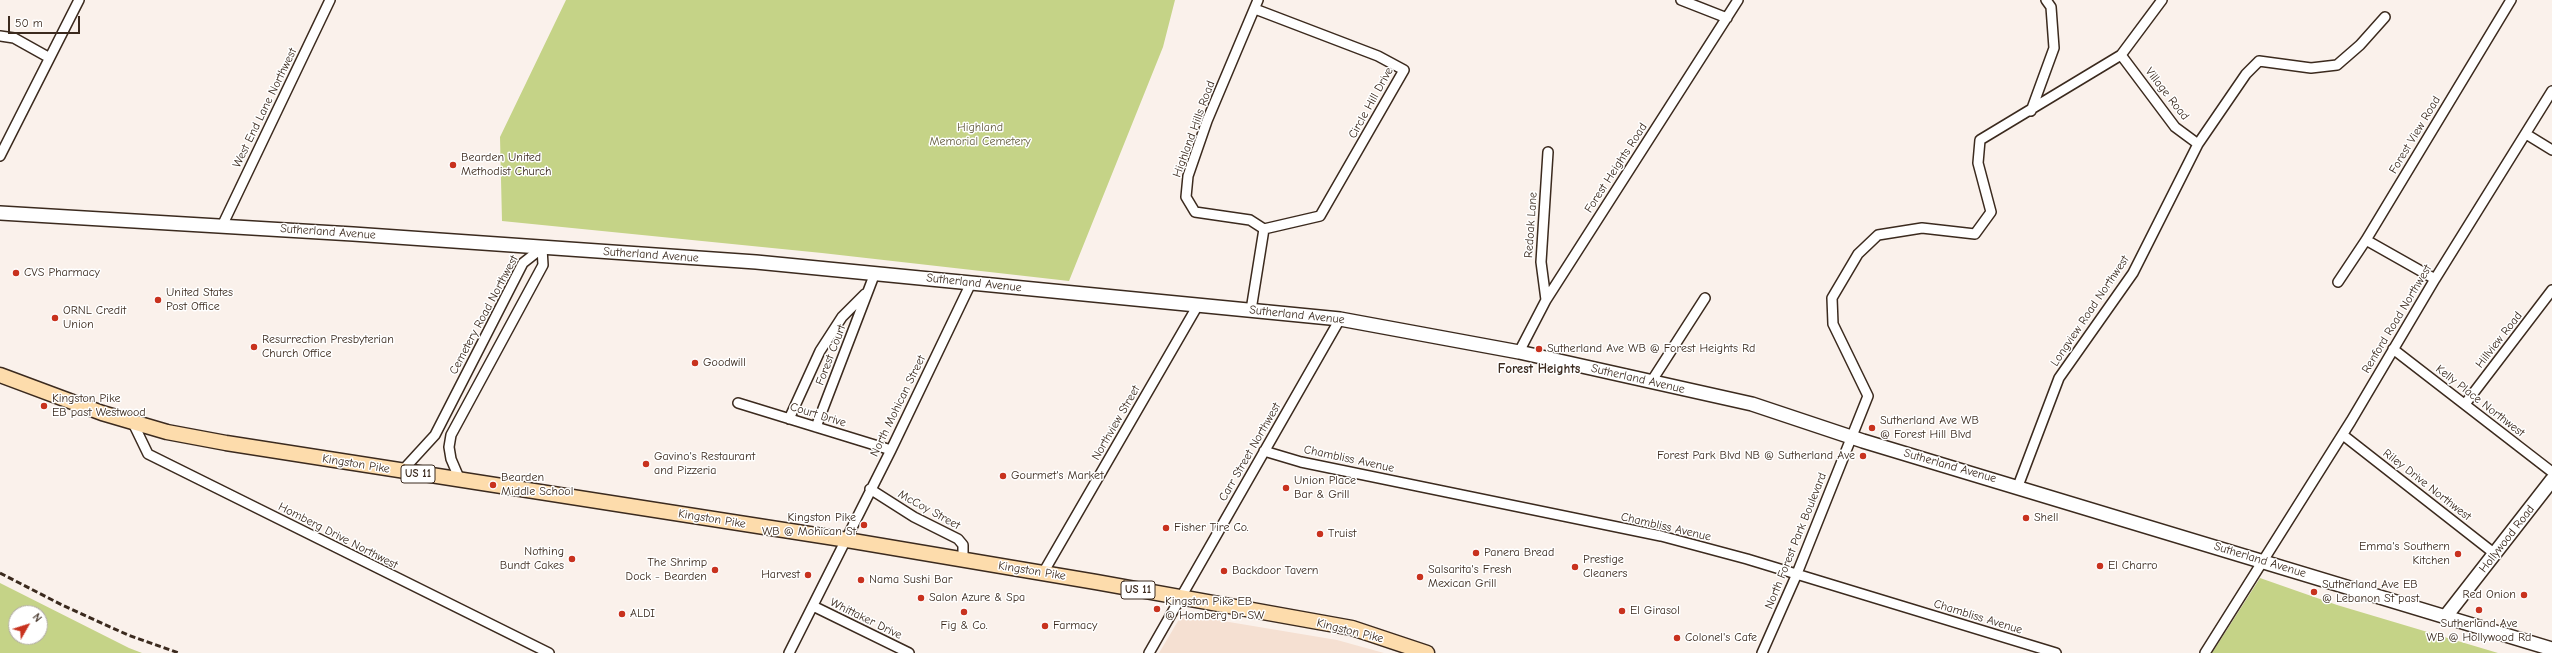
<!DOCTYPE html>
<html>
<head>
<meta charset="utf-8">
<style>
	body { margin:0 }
	#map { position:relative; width:2552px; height:653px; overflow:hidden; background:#faf1eb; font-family:"Comic Neue",sans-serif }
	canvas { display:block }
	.north { position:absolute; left:8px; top:605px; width:40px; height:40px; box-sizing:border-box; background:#fff; border:1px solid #b1aaa5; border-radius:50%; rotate:51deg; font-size:11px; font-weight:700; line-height:16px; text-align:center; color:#3b2a1e }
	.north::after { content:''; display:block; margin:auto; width:14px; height:18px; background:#c8321e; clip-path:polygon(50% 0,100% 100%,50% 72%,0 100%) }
	.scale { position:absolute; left:8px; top:16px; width:72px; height:18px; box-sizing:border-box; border:2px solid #3b2a1e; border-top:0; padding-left:5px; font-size:12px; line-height:14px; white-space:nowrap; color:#3b2a1e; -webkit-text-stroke:3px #fff; paint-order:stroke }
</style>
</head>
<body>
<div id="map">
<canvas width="2552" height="653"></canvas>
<div class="north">N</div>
<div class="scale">50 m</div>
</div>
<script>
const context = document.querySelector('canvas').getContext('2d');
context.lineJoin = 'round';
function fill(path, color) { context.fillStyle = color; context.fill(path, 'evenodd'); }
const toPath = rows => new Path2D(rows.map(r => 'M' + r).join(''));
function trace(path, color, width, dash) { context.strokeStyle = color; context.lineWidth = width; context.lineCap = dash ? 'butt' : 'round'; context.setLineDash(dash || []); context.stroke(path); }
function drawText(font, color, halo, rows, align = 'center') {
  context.font = font + ' "Comic Neue",sans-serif'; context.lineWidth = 3; context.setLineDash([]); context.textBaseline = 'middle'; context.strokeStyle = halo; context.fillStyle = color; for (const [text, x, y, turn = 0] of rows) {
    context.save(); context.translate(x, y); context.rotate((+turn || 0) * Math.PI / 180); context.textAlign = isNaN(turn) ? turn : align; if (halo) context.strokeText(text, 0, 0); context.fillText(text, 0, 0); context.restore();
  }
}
fill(toPath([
	[1187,615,1337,640,1384,653,1159,653,1178,621]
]), '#f5e0d2');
fill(toPath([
	[566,0,1175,0,1163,47,1069,281,822,253,502,221,500,137],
	[2260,578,2337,605,2498,653,2212,653],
	[0,583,129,648,142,653,0,653],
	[16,613,40,613,40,637,16,637]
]), '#c5d387');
const street = toPath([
	[1258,0,1207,121,1188,176,1186,197,1195,212,1250,220,1264,229],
	[1681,0,1727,18],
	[1255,9,1378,56,1404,70,1320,216,1264,229],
	[0,36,14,38,48,57],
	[2121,55,2175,127,2198,144],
	[2031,111,2054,48,2051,7,2046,0],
	[2526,134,2552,150],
	[0,156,79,0],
	[222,226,330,0],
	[2366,240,2435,279],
	[2338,282,2366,240,2511,0],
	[1546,300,1541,262,1548,152],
	[1251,310,1264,229],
	[2393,349,2552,472],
	[1519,352,1546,300,1738,0],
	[1651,382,1705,298],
	[738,403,891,450],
	[2465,404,2552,290],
	[789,419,820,351,842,317,865,294],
	[133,423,148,454,549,653],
	[816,427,875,273],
	[2343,435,2495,554],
	[1264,451,1301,462,1661,536,1747,559,2056,653],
	[402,471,435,435,523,263,542,248,543,265,451,435,449,447,451,459,460,480],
	[2018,486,2059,378,2133,273,2198,144,2246,74,2259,61,2311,68,2337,65,2360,45,2385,17],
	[870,489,914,517,958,539,963,545,963,560],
	[1043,573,1198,305],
	[813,606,909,653],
	[789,653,891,450,971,283],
	[1149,653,1340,319],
	[1762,653,1796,576,1868,396,1833,324,1832,298,1858,254,1878,235,1922,228,1975,234,1991,212,1978,163,1980,140,2121,55,2162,0],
	[2205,653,2351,421,2435,279,2552,91]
]);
const secondary = toPath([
	[0,213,353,234,756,262,1340,319,1519,352,1752,404,1863,441,2552,649],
	[2446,616,2552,480]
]);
const primary = toPath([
	[0,375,102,413,167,432,226,443,835,538,1096,582,1352,628,1427,653]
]);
trace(street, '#3b2a1e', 12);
trace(secondary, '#3b2a1e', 16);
trace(primary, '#3b2a1e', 17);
trace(street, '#fff', 9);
trace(secondary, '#fff', 13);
trace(primary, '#fddcac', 14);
trace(toPath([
	[0,573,62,605,128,635,179,653]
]), '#3b2a1e', 3, [6, 3]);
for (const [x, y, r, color] of [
	[453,165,4,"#c8321e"],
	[16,273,4,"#c8321e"],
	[158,300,4,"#c8321e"],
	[55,318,4,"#c8321e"],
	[254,347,4,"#c8321e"],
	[1539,349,4,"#c8321e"],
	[695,363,4,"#c8321e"],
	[44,406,4,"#c8321e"],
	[1872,428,4,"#c8321e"],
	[1863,456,4,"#c8321e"],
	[646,464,4,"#c8321e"],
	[1003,476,4,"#c8321e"],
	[493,485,4,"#c8321e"],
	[1286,488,4,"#c8321e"],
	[2026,518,4,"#c8321e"],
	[864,525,4,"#c8321e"],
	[1166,528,4,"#c8321e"],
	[1320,534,4,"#c8321e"],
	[1476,553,4,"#c8321e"],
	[2458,554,4,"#c8321e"],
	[572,559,4,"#c8321e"],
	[2100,566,4,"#c8321e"],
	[1575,567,4,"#c8321e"],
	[715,570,4,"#c8321e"],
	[1224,571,4,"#c8321e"],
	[808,575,4,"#c8321e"],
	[1420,577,4,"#c8321e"],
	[861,580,4,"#c8321e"],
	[2314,592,4,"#c8321e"],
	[2524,595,4,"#c8321e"],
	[921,598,4,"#c8321e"],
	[1157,609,4,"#c8321e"],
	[2479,610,4,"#c8321e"],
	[1622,611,4,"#c8321e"],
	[964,612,4,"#c8321e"],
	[622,614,4,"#c8321e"],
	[1045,626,4,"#c8321e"],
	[1677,638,4,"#c8321e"]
]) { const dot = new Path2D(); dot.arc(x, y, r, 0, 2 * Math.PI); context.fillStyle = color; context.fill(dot); trace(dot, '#fff', 1.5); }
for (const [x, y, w] of [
	[418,474,34],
	[1138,590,34]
]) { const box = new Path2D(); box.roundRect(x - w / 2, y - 9, w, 18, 3); context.fillStyle = '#fff'; context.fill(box); trace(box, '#3b2a1e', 1); }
drawText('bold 11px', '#3b2a1e', null, [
	["US 11",418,474],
	["US 11",1138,590]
]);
drawText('12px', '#3b2a1e', '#fff', [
	["Village Road",2167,94,52],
	["Circle Hill Drive",1371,103,-61],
	["West End Lane Northwest",265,108,-64],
	["Highland Hills Road",1194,129,-70],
	["Forest View Road",2415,135,-59],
	["Forest Heights Road",1616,168,-57],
	["Redoak Lane",1531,225,-86],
	["Sutherland Avenue",328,232,4],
	["Sutherland Avenue",651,255,4],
	["Sutherland Avenue",974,283,6],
	["Longview Road Northwest",2090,311,-56],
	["Cemetery Road Northwest",484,315,-62],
	["Sutherland Avenue",1297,315,6],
	["Renford Road Northwest",2397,319,-59],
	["Hillview Road",2499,340,-52],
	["Forest Court",831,355,-69],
	["Sutherland Avenue",1638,379,13],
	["Kelly Place Northwest",2480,401,38],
	["North Mohican Street",898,406,-64],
	["Court Drive",818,415,17],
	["Northview Street",1116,423,-60],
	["Carr Street Northwest",1250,452,-60],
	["Chambliss Avenue",1349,459,12],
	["Kingston Pike",356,464,9],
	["Sutherland Avenue",1950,466,16],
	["Riley Drive Northwest",2427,485,38],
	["McCoy Street",929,510,29],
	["Kingston Pike",712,519,9],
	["Chambliss Avenue",1666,527,13],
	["Homberg Drive Northwest",338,536,27],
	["Hollywood Road",2507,539,-52],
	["North Forest Park Boulevard",1796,541,-68],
	["Sutherland Avenue",2260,560,17],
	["Kingston Pike",1032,571,9],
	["Chambliss Avenue",1978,617,17],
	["Whittaker Drive",866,619,26],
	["Kingston Pike",1350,631,14]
]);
drawText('12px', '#645d3e', '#fff', [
	["Highland",980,128],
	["Memorial Cemetery",980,142]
]);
drawText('12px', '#3b2a1e', '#fff', [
	["Bearden United",461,158],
	["Methodist Church",461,172],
	["CVS Pharmacy",24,273],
	["United States",166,293],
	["Post Office",166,307],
	["ORNL Credit",63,311],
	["Union",63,325],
	["Resurrection Presbyterian",262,340],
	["Church Office",262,354],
	["Sutherland Ave WB @ Forest Heights Rd",1547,349],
	["Goodwill",703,363],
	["Kingston Pike",52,399],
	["EB past Westwood",52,413],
	["Sutherland Ave WB",1880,421],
	["@ Forest Hill Blvd",1880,435],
	["Forest Park Blvd NB @ Sutherland Ave",1855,456,"right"],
	["Gavino's Restaurant",654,457],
	["and Pizzeria",654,471],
	["Gourmet's Market",1011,476],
	["Bearden",501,478],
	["Middle School",501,492],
	["Union Place",1294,481],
	["Bar & Grill",1294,495],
	["Kingston Pike",856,518,"right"],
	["WB @ Mohican St",856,532,"right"],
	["Shell",2034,518],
	["Fisher Tire Co.",1174,528],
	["Truist",1328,534],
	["Emma's Southern",2450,547,"right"],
	["Kitchen",2450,561,"right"],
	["Nothing",564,552,"right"],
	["Bundt Cakes",564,566,"right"],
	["Panera Bread",1484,553],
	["Prestige",1583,560],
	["Cleaners",1583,574],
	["The Shrimp",707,563,"right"],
	["Dock - Bearden",707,577,"right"],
	["El Charro",2108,566],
	["Salsarita's Fresh",1428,570],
	["Mexican Grill",1428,584],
	["Backdoor Tavern",1232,571],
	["Harvest",800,575,"right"],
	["Nama Sushi Bar",869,580],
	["Sutherland Ave EB",2322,585],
	["@ Lebanon St past",2322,599],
	["Red Onion",2516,595,"right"],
	["Salon Azure & Spa",929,598],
	["Kingston Pike EB",1165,602],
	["@ Homberg Dr SW",1165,616],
	["El Girasol",1630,611],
	["ALDI",630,614],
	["Sutherland Ave",2479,624,"center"],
	["WB @ Hollywood Rd",2479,638,"center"],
	["Fig & Co.",964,626,"center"],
	["Farmacy",1053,626],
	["Colonel's Cafe",1685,638]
], 'left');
drawText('bold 13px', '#3b2a1e', '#fff', [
	["Forest Heights",1539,369]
]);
</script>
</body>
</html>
